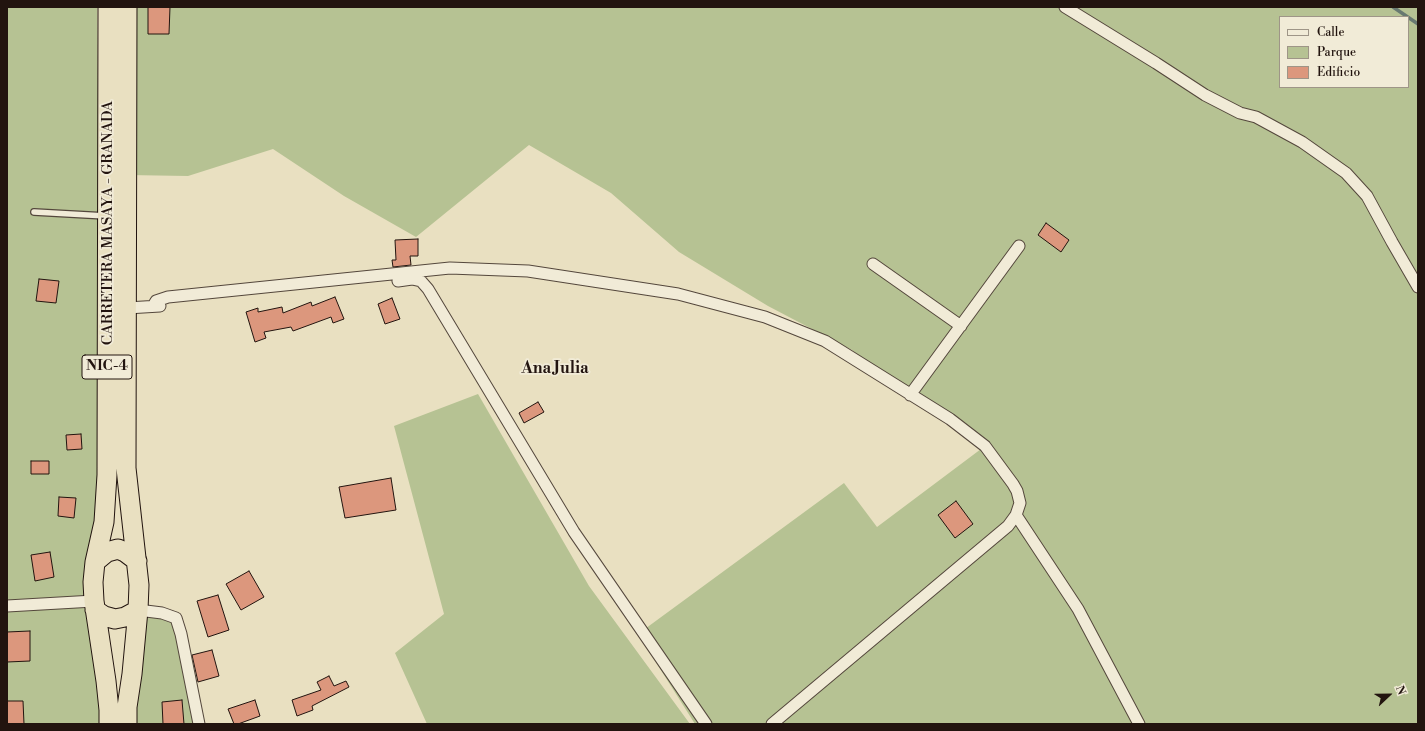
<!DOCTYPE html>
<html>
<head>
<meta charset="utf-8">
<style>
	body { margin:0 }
	#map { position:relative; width:1425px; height:731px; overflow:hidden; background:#e9e0c1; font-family:"Libre Bodoni",serif }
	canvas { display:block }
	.frame { position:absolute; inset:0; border:8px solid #22140f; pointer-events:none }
	.legend { position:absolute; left:1279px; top:16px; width:130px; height:72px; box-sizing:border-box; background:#f1ebd7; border:1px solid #9e9587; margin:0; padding:5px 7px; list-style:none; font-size:12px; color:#22140f }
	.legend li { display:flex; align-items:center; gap:8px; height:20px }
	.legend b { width:20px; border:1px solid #9e9587 }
	.north { position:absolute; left:1369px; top:675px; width:40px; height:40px; -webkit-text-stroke:3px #f1ebd7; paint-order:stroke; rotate:68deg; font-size:11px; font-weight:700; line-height:16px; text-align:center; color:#22140f }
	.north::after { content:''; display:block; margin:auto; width:14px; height:18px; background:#22140f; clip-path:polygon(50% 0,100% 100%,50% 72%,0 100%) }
</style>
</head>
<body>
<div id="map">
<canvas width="1425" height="731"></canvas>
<div class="frame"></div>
<ul class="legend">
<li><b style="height:5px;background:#f1ebd7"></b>Calle</li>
<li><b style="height:11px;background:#b6c293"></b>Parque</li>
<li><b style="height:11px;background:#dc977d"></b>Edificio</li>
</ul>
<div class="north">N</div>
</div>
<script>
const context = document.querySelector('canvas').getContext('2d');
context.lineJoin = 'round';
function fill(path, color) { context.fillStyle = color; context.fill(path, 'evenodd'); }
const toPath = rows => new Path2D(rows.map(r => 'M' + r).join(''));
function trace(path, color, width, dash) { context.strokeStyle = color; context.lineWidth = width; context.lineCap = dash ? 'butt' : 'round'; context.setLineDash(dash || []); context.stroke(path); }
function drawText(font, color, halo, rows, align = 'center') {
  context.font = font + ' "Libre Bodoni",serif'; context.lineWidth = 3.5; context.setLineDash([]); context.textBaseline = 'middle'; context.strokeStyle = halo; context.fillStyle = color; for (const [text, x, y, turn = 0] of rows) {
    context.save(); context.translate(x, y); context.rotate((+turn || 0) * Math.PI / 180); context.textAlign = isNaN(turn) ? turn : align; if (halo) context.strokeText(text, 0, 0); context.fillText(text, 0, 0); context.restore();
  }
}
fill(toPath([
	[7,7,97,7,101,486,94,601,109,724,7,724],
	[127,7,1418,7,1418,724,695,724,638,634,844,483,877,527,981,449,867,364,852,350,768,306,679,252,611,193,529,145,416,237,344,196,273,149,188,176,127,175],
	[1280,17,1408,17,1408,87,1280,87],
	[478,394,589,586,690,724,427,724,395,653,444,614,394,426],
	[138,610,176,618,199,724,127,724]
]), '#b6c293');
trace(toPath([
	[1393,7,1418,24]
]), '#687971', 3.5);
const building = toPath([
	[148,7,170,7,169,34,148,34,148,7],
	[1046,223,1069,240,1061,252,1038,235,1046,223],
	[418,239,418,256,410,256,411,265,393,267,392,260,396,260,395,240,418,239],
	[39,279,59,281,56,303,36,301,39,279],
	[335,297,344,319,333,323,331,317,293,331,291,327,264,332,266,338,255,342,246,312,258,308,258,312,282,307,283,313,311,302,312,306,335,297],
	[392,298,400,319,385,324,378,304,392,298],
	[538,402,544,412,524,423,519,413,538,402],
	[81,434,82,449,67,450,66,435,81,434],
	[31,461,49,461,49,474,31,474,31,461],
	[391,478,396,510,345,518,339,487,391,478],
	[59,497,76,498,74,518,58,516,59,497],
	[956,501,973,524,955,538,938,515,956,501],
	[50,552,54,577,35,581,31,555,50,552],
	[249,571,264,597,241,610,226,584,249,571],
	[218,595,229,630,208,637,197,601,218,595],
	[30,631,30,661,7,662,7,632,30,631],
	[212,650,219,676,198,682,192,655,212,650],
	[329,676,334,686,346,681,349,687,312,706,313,710,297,716,292,700,321,690,317,682,329,676],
	[182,700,184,724,163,724,162,702,182,700],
	[255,700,260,716,238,724,234,724,228,709,255,700],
	[7,701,23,701,24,724,7,724,7,701]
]);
fill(building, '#dc977d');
trace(building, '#22140f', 1);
const service = toPath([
	[34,212,106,216]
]);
const minor = toPath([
	[1065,7,1156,63,1205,95,1240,113,1256,117,1302,142,1346,173,1367,196,1392,242,1418,287],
	[873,264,961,326],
	[398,281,412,279,421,281,428,289,574,532,706,724],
	[153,306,156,301,168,297,450,268,528,271,678,294,765,317,825,341,950,419,985,446,1013,484,1017,491,1020,503,1016,515,1008,526,772,724],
	[127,308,160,306],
	[910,395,1019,246],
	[1016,515,1078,609,1139,724],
	[7,606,94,601],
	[138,610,162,613,176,618,181,634,199,724]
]);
const trunk = toPath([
	[108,7,107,475,104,522,95,562,93,582,94,601,106,681,109,710,109,724],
	[127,7,126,468,139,585,138,610,132,674,127,707,127,724],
	[95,562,107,552,118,549,125,552,137,561],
	[95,610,104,616,115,619,125,617,138,610]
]);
trace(service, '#54473c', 8);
trace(minor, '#54473c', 13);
trace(trunk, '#22140f', 21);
trace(service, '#f1ebd7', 5.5);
trace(minor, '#f1ebd7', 11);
trace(trunk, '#e9e0c1', 19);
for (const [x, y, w] of [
	[107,367,50]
]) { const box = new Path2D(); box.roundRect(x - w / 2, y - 12, w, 24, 3); context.fillStyle = '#f1ebd7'; context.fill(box); trace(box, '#22140f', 1); }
drawText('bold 14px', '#22140f', null, [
	["NIC-4",107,367]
]);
drawText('15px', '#22140f', '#f1ebd7', [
	["CARRETERA MASAYA - GRANADA",108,223,-90]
]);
drawText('bold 16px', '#22140f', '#f1ebd7', [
	["Ana Julia",555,369]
]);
</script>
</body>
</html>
